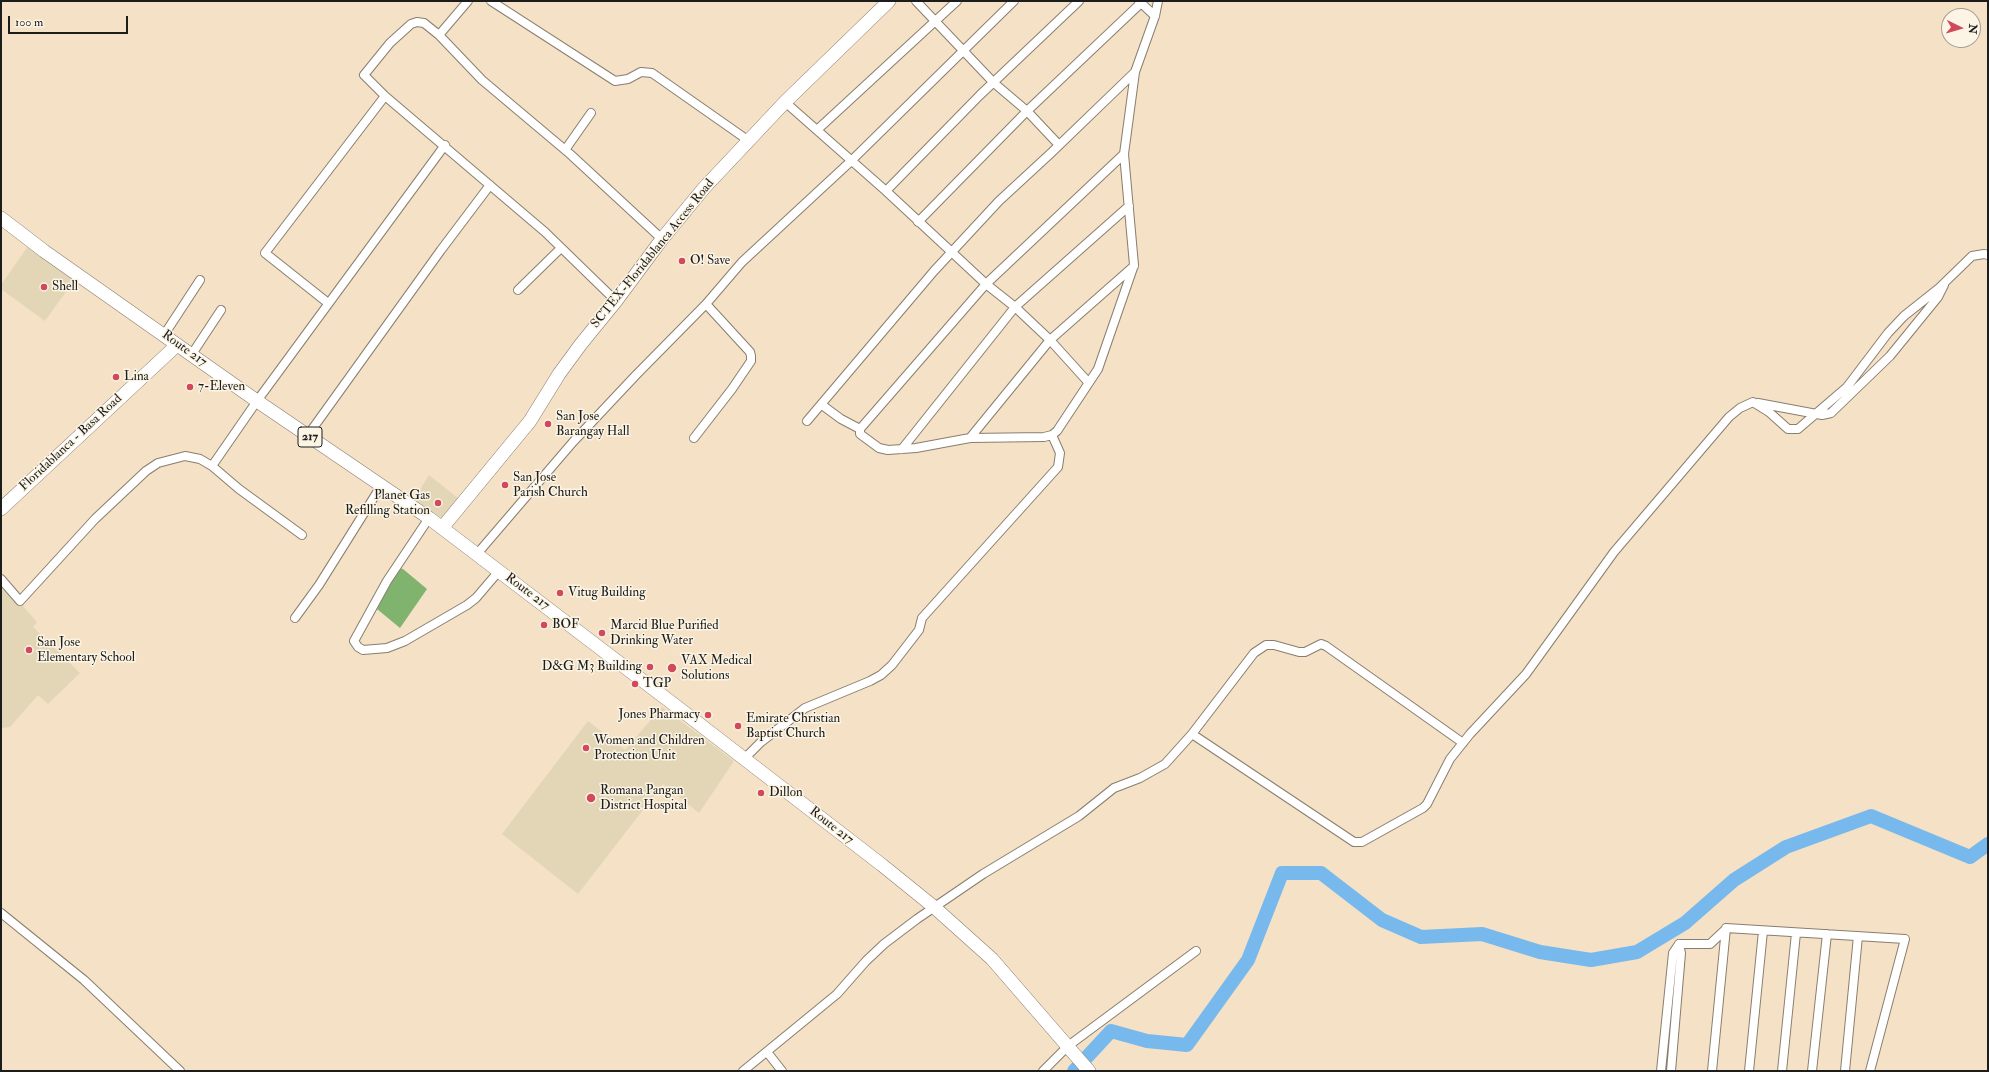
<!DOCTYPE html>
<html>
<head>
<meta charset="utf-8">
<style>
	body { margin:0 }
	#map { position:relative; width:1989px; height:1072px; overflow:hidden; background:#f5e1c5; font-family:"IM FELL Double Pica",serif }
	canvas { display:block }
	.frame { position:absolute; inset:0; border:2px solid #1c1c1c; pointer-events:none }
	.north { position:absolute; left:1941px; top:8px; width:40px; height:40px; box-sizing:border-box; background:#fcf5e5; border:1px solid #a29e95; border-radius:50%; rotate:95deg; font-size:11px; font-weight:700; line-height:16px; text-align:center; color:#1c1c1c }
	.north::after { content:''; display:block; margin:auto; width:14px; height:18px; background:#d1495b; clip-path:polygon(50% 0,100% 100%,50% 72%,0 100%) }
	.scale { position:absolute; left:8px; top:16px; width:120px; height:18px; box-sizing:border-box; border:2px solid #1c1c1c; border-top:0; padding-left:5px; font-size:12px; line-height:14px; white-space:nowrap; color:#1c1c1c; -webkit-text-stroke:3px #fcf5e5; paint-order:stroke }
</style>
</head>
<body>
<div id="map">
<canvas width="1989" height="1072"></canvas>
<div class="frame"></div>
<div class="north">N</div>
<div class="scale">100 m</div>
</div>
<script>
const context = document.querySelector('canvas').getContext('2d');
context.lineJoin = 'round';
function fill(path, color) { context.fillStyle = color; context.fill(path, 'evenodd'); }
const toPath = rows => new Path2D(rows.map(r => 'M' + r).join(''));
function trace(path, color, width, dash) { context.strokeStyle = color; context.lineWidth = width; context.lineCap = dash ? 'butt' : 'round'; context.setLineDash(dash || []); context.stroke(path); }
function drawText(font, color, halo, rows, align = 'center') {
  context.font = font + ' "IM FELL Double Pica",serif'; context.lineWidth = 3; context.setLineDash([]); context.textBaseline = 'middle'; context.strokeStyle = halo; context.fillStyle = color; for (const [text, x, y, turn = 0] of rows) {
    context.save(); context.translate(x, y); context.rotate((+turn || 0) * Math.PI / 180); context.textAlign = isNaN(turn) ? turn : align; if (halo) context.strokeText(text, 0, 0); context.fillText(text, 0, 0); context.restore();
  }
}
fill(toPath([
	[28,246,75,279,45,321,1,289,1,285],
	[429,475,459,499,443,519,414,499],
	[1,581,37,622,33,627,80,673,48,704,38,695,10,727,1,728],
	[662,707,734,761,699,813,663,784,578,894,502,834,588,721,625,750]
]), '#e2d6b7');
fill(toPath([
	[399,568,403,569,427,589,400,628,377,609]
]), '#80b36e');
trace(toPath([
	[1074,1071,1111,1031,1147,1041,1187,1045,1248,960,1282,873,1321,873,1382,920,1421,937,1482,934,1540,952,1591,960,1637,952,1685,923,1734,880,1786,847,1871,816,1970,857,1988,844]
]), '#78b9ed', 14);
const street = toPath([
	[491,1,615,81,628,79,641,72,652,73,749,141],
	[916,1,994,83,1027,111,1059,145],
	[1139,1,1155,16],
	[439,35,468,1],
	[785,102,886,191,986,284,1015,307,1050,340,1088,382],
	[817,130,957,1],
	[565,150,591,113],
	[1124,154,986,284,860,429,860,434,879,448,888,450,916,448,970,438,1044,437,1052,435,1057,431,1098,369,1134,265,1124,154,1135,72],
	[886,191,980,95,1079,1],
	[918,222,1027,111,1141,3],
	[518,290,561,248],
	[616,301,545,232,385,96,364,75,390,43,411,24,417,22,424,23,439,35,482,80,570,154,662,239],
	[328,303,265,253,385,96],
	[164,335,200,280],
	[192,354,221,310],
	[1758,403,1822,415,1831,413,1890,356,1938,297,1944,285],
	[822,405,841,419,860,429],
	[807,421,934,271,999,201,1051,153,1135,72,1155,16,1158,1],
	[308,435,441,250,490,185],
	[694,438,732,389,751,361,751,356,750,352,706,304],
	[970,438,1050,340,1134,266],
	[902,449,1015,307,1129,206],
	[212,466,257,401,445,145],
	[429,518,387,581,354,641,358,647,363,650,387,648,405,641,467,605,476,598,499,571],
	[477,554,573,442,636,375,706,304,742,262,850,162,1014,1],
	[1,579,20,601,95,519,146,471,158,463,185,456,200,459,212,466,239,489,302,535],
	[295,618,319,585,381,486],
	[1192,734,1354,842,1362,842,1423,808,1427,804,1450,759,1470,734,1526,674,1614,552,1729,417,1740,408,1753,402,1769,412,1788,429,1798,429,1847,387,1888,333,1904,316,1938,289,1972,256,1984,254,1988,255],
	[744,759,761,742,805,708,870,681,881,675,892,665,919,630,922,618,1058,467,1060,453,1052,435],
	[1,913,84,980,180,1071],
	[1679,944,1710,944,1726,929],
	[767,1052,782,1071],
	[743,1071,837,994,866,961,884,944,917,919,983,874,1079,816,1114,788,1140,778,1165,764,1192,734,1254,653,1266,645,1274,645,1299,652,1305,652,1321,644,1326,646,1463,743],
	[1043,1071,1068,1046,1196,951],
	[1661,1071,1673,953,1679,944],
	[1671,1071,1681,953,1679,944],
	[1712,1071,1726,928,1905,939,1870,1071],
	[1749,1071,1763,931],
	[1782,1071,1796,933],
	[1812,1071,1827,934],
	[1845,1071,1858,936]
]);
const primary = toPath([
	[1,218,44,251,257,401,429,518,672,703,882,865,934,907,992,959,1089,1071],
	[1,509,177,345],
	[442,528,530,421,559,374,581,344,616,301,662,239,704,188,785,102,889,1]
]);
trace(street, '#887e70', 10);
trace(primary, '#887e70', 14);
trace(street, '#fff', 8);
trace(primary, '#fff', 13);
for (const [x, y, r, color] of [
	[682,261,4,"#d1495b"],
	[44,287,4,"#d1495b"],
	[116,377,4,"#d1495b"],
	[190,387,4,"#d1495b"],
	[548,424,4,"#d1495b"],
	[505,485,4,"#d1495b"],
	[438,503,4,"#d1495b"],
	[560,593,4,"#d1495b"],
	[544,625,4,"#d1495b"],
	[602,633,4,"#d1495b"],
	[29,650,4,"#d1495b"],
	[650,667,4,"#d1495b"],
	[672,668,5,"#d1495b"],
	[635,684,4,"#d1495b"],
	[708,715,4,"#d1495b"],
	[738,726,4,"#d1495b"],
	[586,748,4,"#d1495b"],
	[761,793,4,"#d1495b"],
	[591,798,5,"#d1495b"]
]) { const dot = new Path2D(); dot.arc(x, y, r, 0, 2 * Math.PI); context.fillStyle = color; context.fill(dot); trace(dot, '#fcf5e5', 1.5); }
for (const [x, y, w] of [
	[310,437,24]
]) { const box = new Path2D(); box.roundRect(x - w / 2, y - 10, w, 20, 3); context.fillStyle = '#fcf5e5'; context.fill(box); trace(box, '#1c1c1c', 1); }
drawText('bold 12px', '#1c1c1c', null, [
	["217",310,437]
]);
drawText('13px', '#1c1c1c', '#fcf5e5', [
	["SCTEX-Floridablanca Access Road",653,254,-51],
	["Route 217",184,349,36],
	["Floridablanca - Basa Road",71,443,-43],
	["Route 217",527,592,37],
	["Route 217",831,826,38]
]);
drawText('13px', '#1c1c1c', '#fcf5e5', [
	["O! Save",690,261],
	["Shell",52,287],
	["Lina",124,377],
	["7-Eleven",198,387],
	["San Jose",556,417],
	["Barangay Hall",556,432],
	["San Jose",513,478],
	["Parish Church",513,493],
	["Planet Gas",430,496,"right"],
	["Refilling Station",430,511,"right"],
	["Vitug Building",568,593],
	["BOF",552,625],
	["Marcid Blue Purified",610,626],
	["Drinking Water",610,641],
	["San Jose",37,643],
	["Elementary School",37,658],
	["VAX Medical",681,661],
	["Solutions",681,676],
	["D&G M3 Building",642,667,"right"],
	["TGP",643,684],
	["Jones Pharmacy",700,715,"right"],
	["Emirate Christian",746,719],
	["Baptist Church",746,734],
	["Women and Children",594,741],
	["Protection Unit",594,756],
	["Romana Pangan",600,791],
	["District Hospital",600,806],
	["Dillon",769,793]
], 'left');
</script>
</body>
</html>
